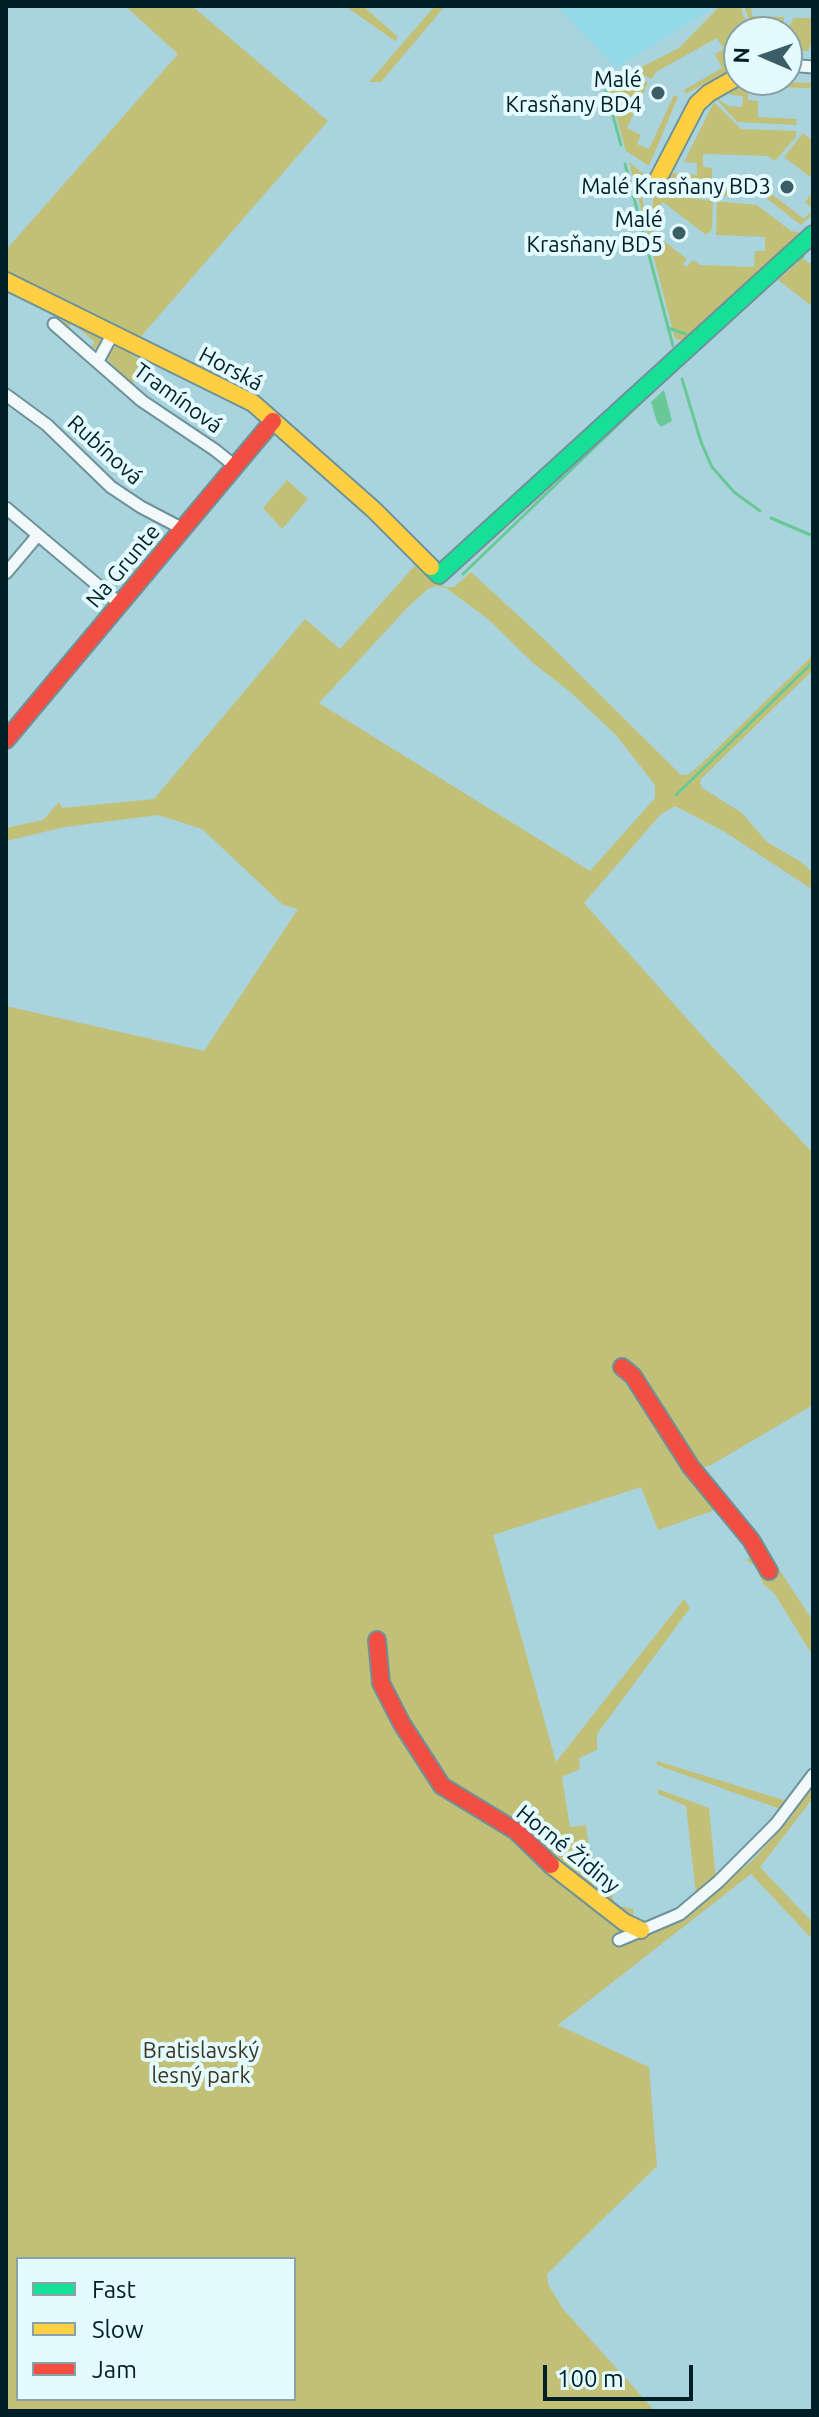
<!DOCTYPE html>
<html>
<head>
<meta charset="utf-8">
<style>
	body { margin:0 }
	#map { position:relative; width:819px; height:2417px; overflow:hidden; background:#a9d4dd; font-family:Ubuntu,sans-serif }
	canvas { display:block }
	.frame { position:absolute; inset:0; border:8px solid #001f26; pointer-events:none }
	.legend { position:absolute; left:16px; top:2257px; width:280px; height:144px; box-sizing:border-box; background:#e3faff; border:2px solid #88a2a8; margin:0; padding:10px 14px; list-style:none; font-size:24px; color:#001f26 }
	.legend li { display:flex; align-items:center; gap:16px; height:40px }
	.legend b { width:40px; border:2px solid #88a2a8 }
	.north { position:absolute; left:723px; top:16px; width:80px; height:80px; box-sizing:border-box; background:#e3faff; border:2px solid #88a2a8; border-radius:50%; rotate:272deg; font-size:22px; font-weight:700; line-height:32px; text-align:center; color:#001f26 }
	.north::after { content:''; display:block; margin:auto; width:28px; height:36px; background:#3b5e66; clip-path:polygon(50% 0,100% 100%,50% 72%,0 100%) }
	.scale { position:absolute; left:543px; top:2365px; width:150px; height:36px; box-sizing:border-box; border:4px solid #001f26; border-top:0; padding-left:10px; font-size:24px; line-height:28px; white-space:nowrap; color:#001f26; -webkit-text-stroke:6px #e3faff; paint-order:stroke }
</style>
</head>
<body>
<div id="map">
<canvas width="819" height="2417"></canvas>
<div class="frame"></div>
<ul class="legend">
<li><b style="height:10px;background:#16e098"></b>Fast</li>
<li><b style="height:10px;background:#ffcf43"></b>Slow</li>
<li><b style="height:10px;background:#f24e42"></b>Jam</li>
</ul>
<div class="north">N</div>
<div class="scale">100 m</div>
</div>
<script>
const context = document.querySelector('canvas').getContext('2d');
context.lineJoin = 'round';
function fill(path, color) { context.fillStyle = color; context.fill(path, 'evenodd'); }
const toPath = rows => new Path2D(rows.map(r => 'M' + r).join(''));
function trace(path, color, width, dash) { context.strokeStyle = color; context.lineWidth = width; context.lineCap = dash ? 'butt' : 'round'; context.setLineDash(dash || []); context.stroke(path); }
function drawText(font, color, halo, rows, align = 'center') {
  context.font = font + ' Ubuntu,sans-serif'; context.lineWidth = 8; context.setLineDash([]); context.textBaseline = 'middle'; context.strokeStyle = halo; context.fillStyle = color; for (const [text, x, y, turn = 0] of rows) {
    context.save(); context.translate(x, y); context.rotate((+turn || 0) * Math.PI / 180); context.textAlign = isNaN(turn) ? turn : align; if (halo) context.strokeText(text, 0, 0); context.fillText(text, 0, 0); context.restore();
  }
}
fill(toPath([
	[557,6,716,6,616,68]
]), '#93d9e7');
fill(toPath([
	[125,6,192,6,328,121,137,341,6,277,6,250,178,54],
	[345,6,363,6,398,37,395,41],
	[435,6,445,6,381,82,369,82],
	[720,6,740,6,750,32,739,32,739,41,726,42,732,54,732,69,686,94,684,90,722,68,715,54,724,49,717,38,656,72,652,79,645,76,643,80,648,83,627,128,641,135,637,144,649,149,674,95,678,97,649,166,626,151,607,82,612,78,621,87,623,85,618,79,679,48],
	[744,6,751,6,752,16,784,17,784,32,754,32],
	[793,18,813,18,813,39,808,51,787,50,788,25,792,23],
	[750,81,813,83,813,88,749,87,748,100,758,101,758,117,797,119,796,125,737,122,717,100,719,99,728,106,742,107,743,96,730,95,727,92],
	[714,102,741,129,796,131,796,137,775,161,768,156,703,154,703,167,712,168,712,184,751,186,751,197,688,194,666,184,671,173,697,175,697,163,684,162],
	[803,133,813,141,813,179,784,157],
	[629,162,651,180,642,195,645,215,653,205,653,198,662,186,681,197,713,201,712,230,706,235,663,202,655,212,662,219,652,232,687,259,683,264,686,267,693,260,700,265,754,267,755,251,765,251,765,237,716,235,717,201,757,205,791,231,802,233,682,340,675,339],
	[761,186,804,219,813,209,805,202,813,192,813,214,801,225,757,191],
	[803,258,808,263,813,263,813,307,778,280],
	[59,316,59,320,62,321,64,318,100,336,101,344,97,348,91,348,95,342,72,323,67,329,56,320],
	[118,345,147,365,132,384,108,360,109,351],
	[287,480,308,499,282,529,263,508],
	[420,560,444,587,454,587,471,572,546,641,681,775,689,774,700,765,813,655,813,670,701,779,700,783,701,787,742,813,767,842,801,862,813,873,813,890,725,832,675,806,660,815,584,903,706,1040,813,1153,813,1405,711,1465,692,1471,721,1508,658,1530,641,1487,493,1535,556,1762,684,1599,690,1608,597,1734,597,1750,579,1758,580,1769,562,1777,570,1827,586,1825,595,1890,612,1893,614,1905,633,1909,634,1922,640,1925,678,1910,696,1894,686,1806,658,1794,658,1789,709,1808,717,1888,752,1861,794,1814,657,1765,657,1761,787,1801,813,1766,813,1798,760,1867,813,1923,813,1940,751,1874,558,2025,649,2067,657,2166,547,2274,548,2284,563,2309,655,2411,6,2411,6,1006,204,1051,298,909,283,905,202,829,158,815,65,827,6,841,6,828,43,820,59,802,62,808,154,799,305,619,340,649],
	[436,586,446,588,488,619,534,664,569,691,616,735,655,785,655,798,590,871,319,703,410,605,428,589],
	[18,2259,294,2259,294,2399,18,2399],
	[765,1548,813,1621,813,1656,774,1593,764,1585,755,1566,746,1560]
]), '#c2c077');
fill(toPath([
	[664,390,672,421,661,427,657,422,651,402]
]), '#69c996');
trace(toPath([
	[611,84,608,81,604,83,621,145],
	[625,164,673,346],
	[783,272,803,256],
	[668,328,686,334],
	[682,379,701,442,712,467,734,492,760,511],
	[771,518,813,536],
	[463,574,656,388],
	[676,795,813,662]
]), '#69c996', 3);
const street = toPath([
	[787,65,813,67],
	[54,324,142,401,215,450,235,466],
	[98,361,113,333],
	[6,395,47,425,111,487,141,507,183,529],
	[6,508,120,604],
	[6,573,38,535],
	[619,1940,680,1914,718,1882,776,1824,813,1775]
]);
const fast = toPath([
	[431,567,439,575,813,234]
]);
const slow = toPath([
	[657,181,697,104,709,93,739,76],
	[6,281,253,403,374,510,431,567],
	[551,1865,624,1922,641,1930]
]);
const jam = toPath([
	[6,740,273,421],
	[622,1367,633,1376,691,1467,751,1540,769,1571],
	[377,1640,381,1683,402,1724,442,1786,516,1831,551,1865]
]);
trace(street, '#6e9299', 15);
trace(fast, '#6e9299', 20);
trace(slow, '#6e9299', 20);
trace(jam, '#6e9299', 20);
trace(street, '#f2f9fa', 11);
trace(fast, '#16e098', 16);
trace(slow, '#ffcf43', 16);
trace(jam, '#f24e42', 16);
for (const [x, y, r, color] of [
	[658,93,8,"#3b5e66"],
	[787,187,8,"#3b5e66"],
	[679,233,8,"#3b5e66"]
]) { const dot = new Path2D(); dot.arc(x, y, r, 0, 2 * Math.PI); context.fillStyle = color; context.fill(dot); trace(dot, '#e3faff', 3); }
drawText('22px', '#001f26', '#e3faff', [
	["Malé",642,80],
	["Krasňany BD4",642,105],
	["Malé Krasňany BD3",771,187],
	["Malé",663,220],
	["Krasňany BD5",663,245]
], 'right');
drawText('22px', '#001f26', '#e3faff', [
	["Horská",231,369,28],
	["Tramínová",178,398,36],
	["Rubínová",105,450,42],
	["Na Grunte",123,566,-50],
	["Horné Židiny",568,1849,39]
]);
drawText('22px', '#3d3620', '#e3faff', [
	["Bratislavský",201,2051],
	["lesný park",201,2076]
]);
</script>
</body>
</html>
